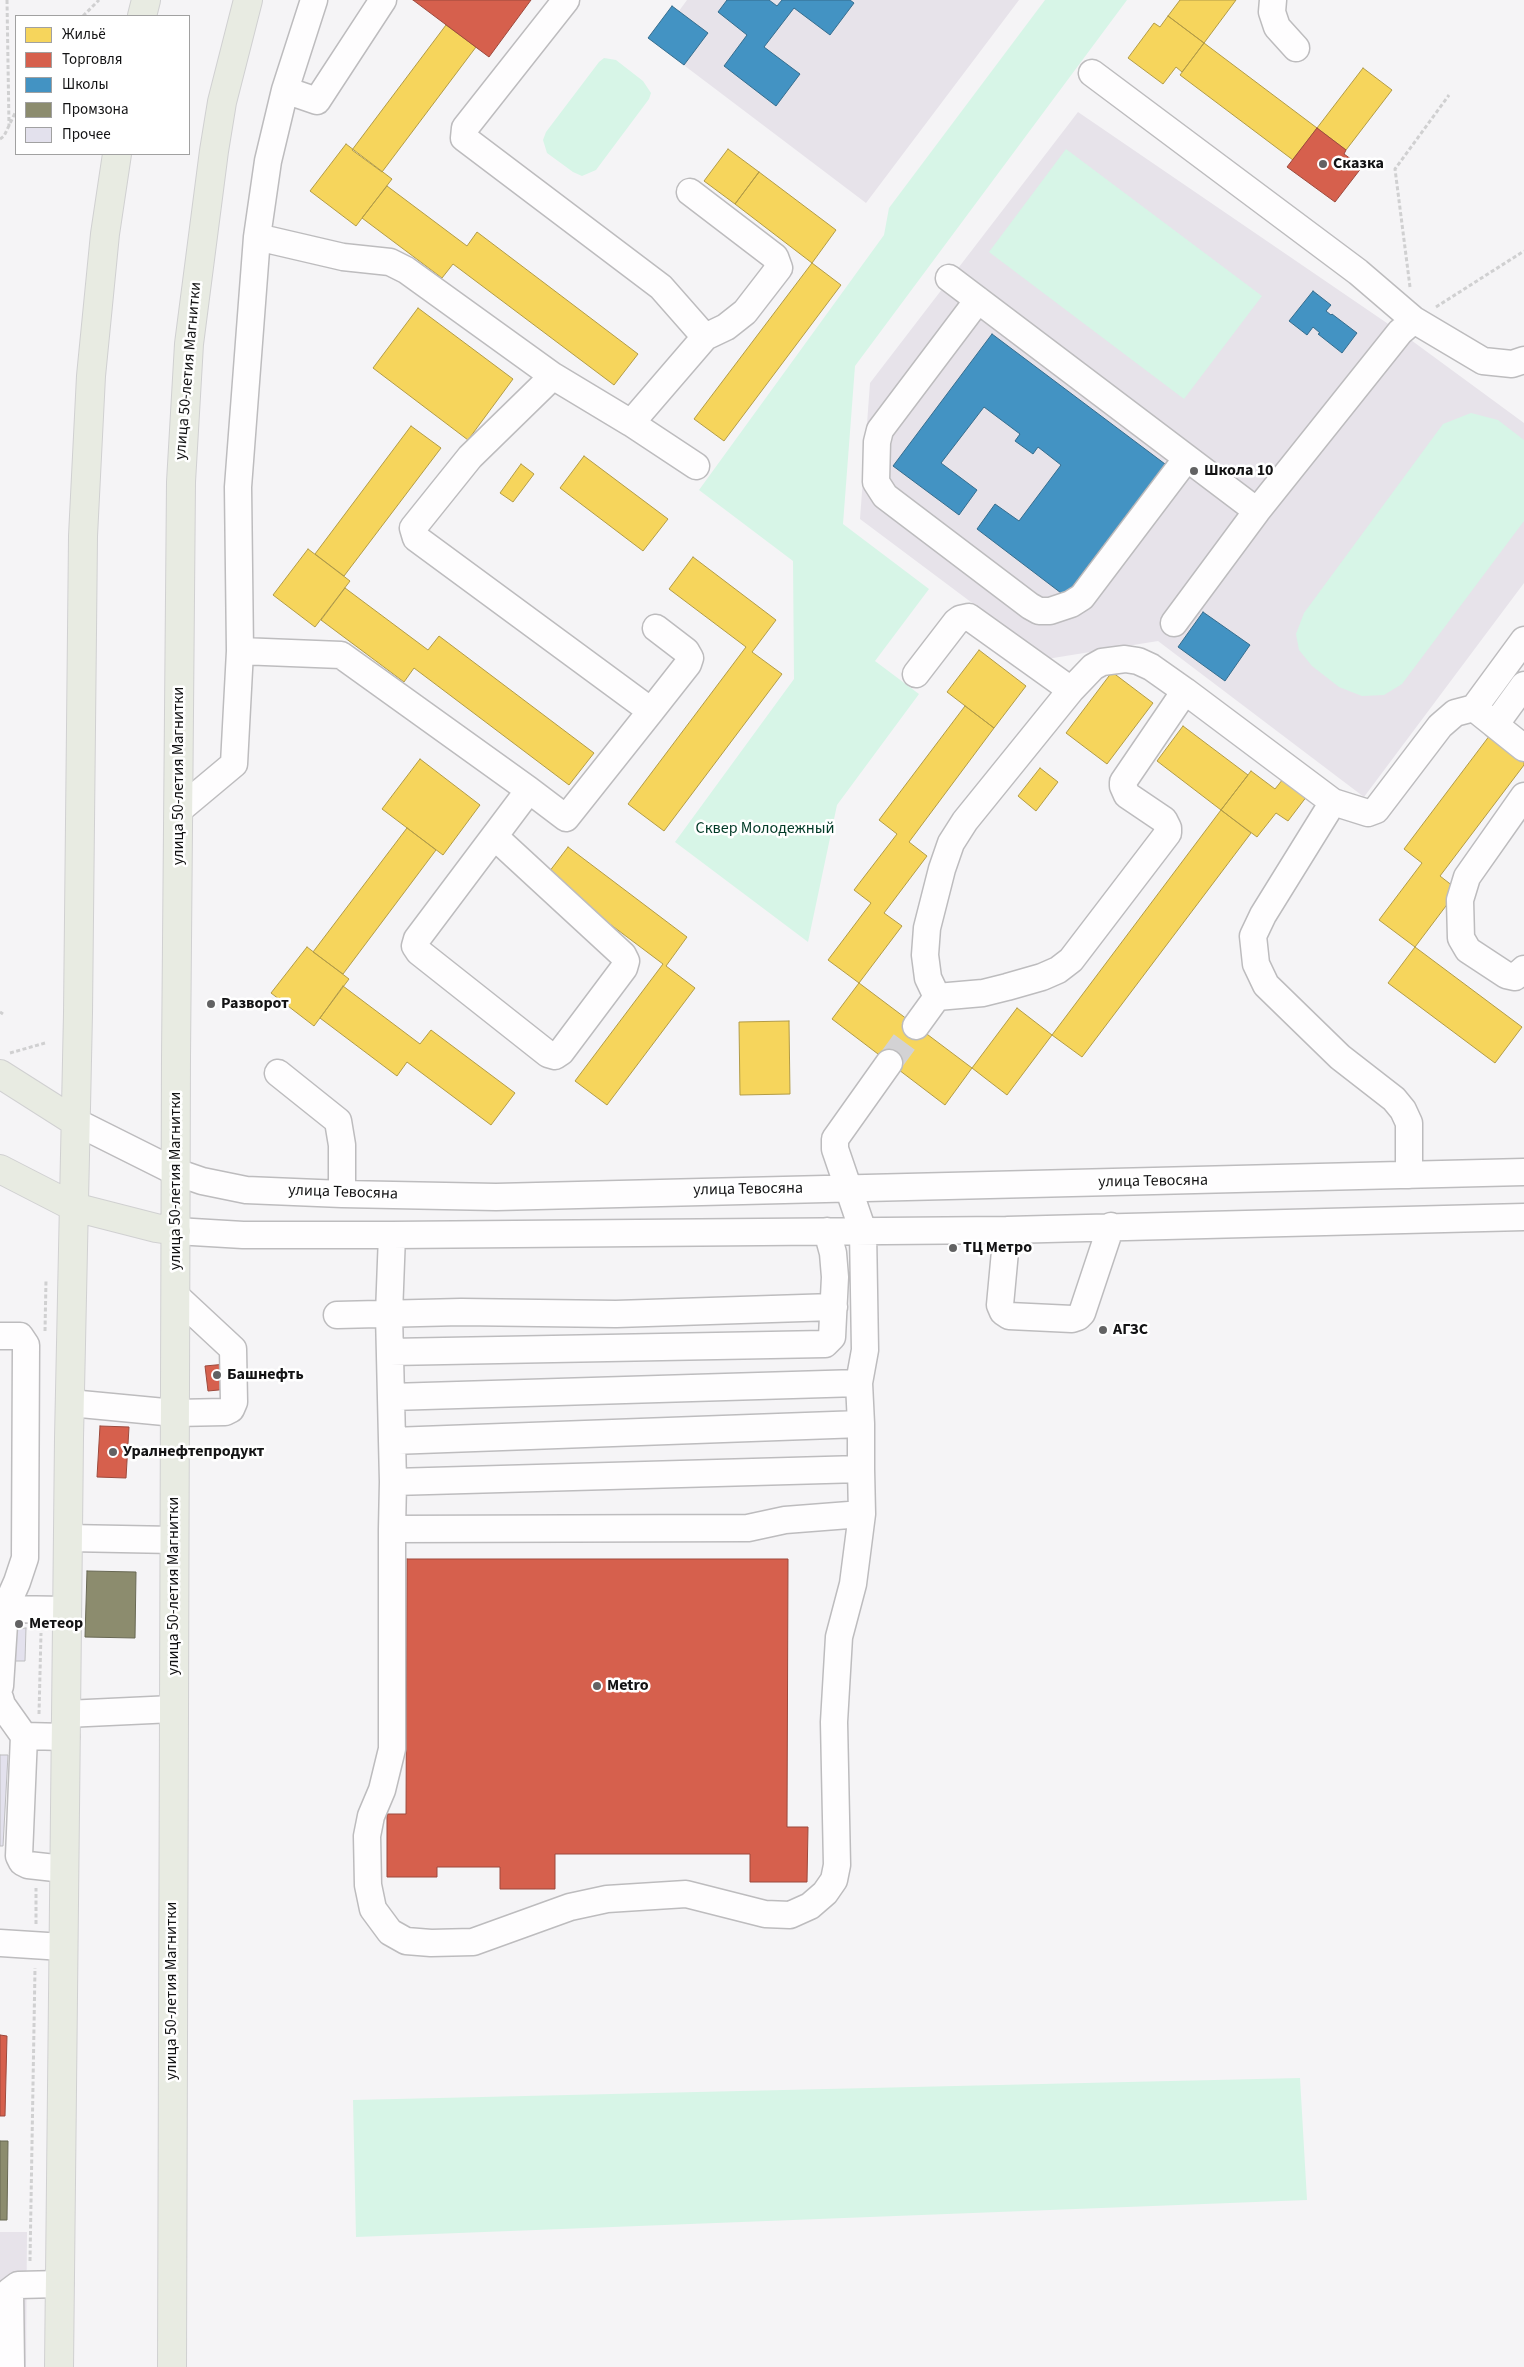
<!DOCTYPE html>
<html>
<head>
<meta charset="utf-8">
<style>
	body { margin:0 }
	#map { position:relative; width:1524px; height:2367px; overflow:hidden; background:#f5f4f6; font-family:"Source Sans 3",sans-serif }
	canvas { display:block }
	.legend { position:absolute; left:15px; top:15px; width:175px; height:140px; box-sizing:border-box; background:#fff; border:1px solid #a1a1a1; margin:0; padding:6px 9px; list-style:none; font-size:15px; color:#131314 }
	.legend li { display:flex; align-items:center; gap:10px; height:25px }
	.legend b { width:25px; border:1px solid #a1a1a1 }
</style>
</head>
<body>
<div id="map">
<canvas width="1524" height="2367"></canvas>
<ul class="legend">
<li><b style="height:14px;background:#f6d55c"></b>Жильё</li>
<li><b style="height:14px;background:#d6604d"></b>Торговля</li>
<li><b style="height:14px;background:#4393c3"></b>Школы</li>
<li><b style="height:14px;background:#8c8c6e"></b>Промзона</li>
<li><b style="height:14px;background:#e3e1ed"></b>Прочее</li>
</ul>
</div>
<script>
const context = document.querySelector('canvas').getContext('2d');
context.lineJoin = 'round';
function fill(path, color) { context.fillStyle = color; context.fill(path, 'evenodd'); }
const toPath = rows => new Path2D(rows.map(r => 'M' + r).join(''));
function trace(path, color, width, dash) { context.strokeStyle = color; context.lineWidth = width; context.lineCap = dash ? 'butt' : 'round'; context.setLineDash(dash || []); context.stroke(path); }
function drawText(font, color, halo, rows, align = 'center') {
  context.font = font + ' "Source Sans 3",sans-serif'; context.lineWidth = 5; context.setLineDash([]); context.textBaseline = 'middle'; context.strokeStyle = halo; context.fillStyle = color; for (const [text, x, y, turn = 0] of rows) {
    context.save(); context.translate(x, y); context.rotate((+turn || 0) * Math.PI / 180); context.textAlign = isNaN(turn) ? turn : align; if (halo) context.strokeText(text, 0, 0); context.fillText(text, 0, 0); context.restore();
  }
}
fill(toPath([
	[687,0,1019,0,866,203,648,38,672,6,679,11],
	[1078,112,1400,332,1524,423,1524,583,1364,797,1158,641,1047,659,860,519,870,383],
	[0,2232,27,2232,26,2367,0,2367]
]), '#e7e3ea');
fill(toPath([
	[1045,0,1127,0,855,366,843,524,929,589,875,661,919,694,837,805,808,942,675,842,794,679,793,561,699,490,884,235,889,208],
	[604,58,616,60,643,81,651,93,649,99,596,170,582,176,573,172,547,153,543,140,546,132,599,62],
	[1066,149,1262,296,1184,399,989,252],
	[1471,413,1498,420,1524,440,1524,521,1402,684,1384,695,1362,696,1339,687,1312,666,1299,650,1296,634,1304,613,1443,424],
	[1300,2078,1307,2200,356,2237,353,2100]
]), '#d7f5e7');
const homes = toPath([
	[1180,0,1236,0,1204,43,1168,16,1180,0],
	[1168,16,1204,43,1182,72,1176,67,1163,84,1128,58,1154,23,1160,27,1168,16],
	[446,25,476,47,382,172,352,150,446,25],
	[1204,43,1317,128,1293,160,1180,75,1204,43],
	[1363,68,1392,90,1346,150,1317,128,1363,68],
	[346,144,392,179,356,226,310,191,346,144],
	[728,149,759,172,735,204,704,181,728,149],
	[759,172,836,230,812,263,735,204,759,172],
	[387,186,467,246,477,232,638,354,614,385,453,264,442,278,362,218,387,186],
	[812,263,841,285,724,441,694,419,812,263],
	[418,308,513,379,468,440,373,368,418,308],
	[411,426,441,448,344,576,315,554,411,426],
	[584,456,668,519,643,551,560,488,584,456],
	[521,464,534,474,513,502,500,493,521,464],
	[308,549,350,581,315,627,273,595,308,549],
	[693,557,776,620,752,652,782,674,664,831,628,804,746,647,669,589,693,557],
	[345,588,428,650,439,636,594,753,569,785,414,668,404,682,321,620,345,588],
	[979,650,1026,686,994,728,947,692,979,650],
	[1112,672,1153,703,1107,764,1066,733,1112,672],
	[965,706,994,728,909,842,927,856,884,913,902,926,859,983,828,960,871,903,854,890,897,834,879,820,965,706],
	[1183,726,1248,775,1221,810,1157,761,1183,726],
	[1490,735,1524,761,1524,765,1440,876,1458,890,1415,947,1379,920,1422,863,1404,849,1490,735],
	[420,759,480,805,443,855,382,809,420,759],
	[1040,768,1058,782,1036,811,1018,796,1040,768],
	[1251,771,1275,789,1283,779,1307,796,1288,821,1276,813,1257,837,1221,810,1251,771],
	[1221,810,1251,833,1082,1057,1052,1035,1221,810],
	[407,828,436,850,343,974,313,952,407,828],
	[568,847,687,937,666,966,695,988,607,1105,575,1081,663,964,546,876,568,847],
	[307,947,349,979,314,1026,271,993,307,947],
	[1415,947,1522,1027,1495,1063,1388,983,1415,947],
	[859,983,972,1068,945,1105,832,1019,859,983],
	[343,986,420,1044,431,1030,515,1093,491,1125,407,1062,397,1076,320,1018,343,986],
	[1017,1008,1052,1035,1007,1095,972,1068,1017,1008],
	[789,1021,790,1094,740,1095,739,1022,789,1021]
]);
fill(homes, '#f6d55c');
trace(homes, '#b29b46', 1);
const shops = toPath([
	[413,0,531,0,489,57,413,0],
	[1317,128,1346,150,1344,154,1362,167,1335,202,1287,167,1317,128],
	[226,1364,229,1389,208,1391,205,1366,226,1364],
	[100,1426,129,1427,126,1478,97,1477,100,1426],
	[407,1559,788,1559,787,1827,808,1827,807,1882,750,1882,750,1854,555,1854,555,1889,500,1889,500,1867,437,1867,437,1877,387,1877,387,1814,406,1814,407,1559],
	[0,2035,7,2036,5,2116,0,2116,0,2035]
]);
fill(shops, '#d6604d');
trace(shops, '#9c493c', 1);
const schools = toPath([
	[727,0,769,0,777,6,782,0,850,0,854,3,830,35,794,8,764,47,800,74,776,106,724,66,747,35,718,12,727,0],
	[672,6,708,33,684,65,648,38,672,6],
	[1313,291,1331,305,1326,311,1331,315,1332,314,1357,333,1342,353,1318,334,1320,333,1313,327,1307,335,1289,321,1313,291],
	[992,334,1165,464,1065,596,977,529,995,504,1019,521,1061,465,1038,447,1033,454,1015,441,1020,434,984,407,941,463,977,490,959,515,893,466,992,334],
	[1203,612,1250,645,1225,681,1178,647,1203,612]
]);
fill(schools, '#4393c3');
trace(schools, '#356d8e', 1);
const industry = toPath([
	[87,1571,136,1572,135,1638,85,1637,87,1571],
	[0,2141,8,2141,7,2220,0,2220,0,2141]
]);
fill(industry, '#8c8c6e');
trace(industry, '#686853', 1);
const building = toPath([
	[26,1628,25,1661,8,1661,15,1629,26,1628],
	[0,1755,8,1755,3,1846,0,1846,0,1755]
]);
fill(building, '#e3e1ed');
trace(building, '#bdbdbf', 1);
trace(toPath([
	[889,1063,916,1026]
]), '#d3d2d4', 26, [26, 13]);
const minor = toPath([
	[566,0,465,128,464,138,661,287,705,337],
	[1273,0,1272,12,1277,27,1296,48],
	[1092,73,1358,272,1414,320,1483,361,1512,364,1524,360],
	[285,90,317,101,383,0],
	[257,237,343,257,390,262,406,270,553,376],
	[949,278,1257,511],
	[978,300,880,430,877,442,876,482,885,496,1030,606,1039,611,1050,611,1071,604,1082,597,1187,458],
	[631,423,705,337,726,327,745,312,779,268,775,257,690,192],
	[1174,623,1257,511,1400,332,1414,320],
	[1524,640,1474,708,1524,748],
	[240,651,341,655,529,790,417,939,415,946,419,952,548,1054,555,1056,561,1052,624,968,626,961,623,955,495,837],
	[916,674,956,622,960,619,969,617,1071,690],
	[651,711,416,538,413,528,470,457,553,376,631,423,696,466],
	[1495,725,1524,685],
	[529,790,566,818,651,711,688,664,690,658,686,651,656,628],
	[1524,796,1467,877,1460,900,1461,938,1468,950,1506,975,1515,977,1524,969],
	[179,810,234,764,240,651,238,487,257,237,268,161,285,90,314,0],
	[937,997,928,978,925,955,927,928,942,869,951,843,965,821,1071,690,1093,667,1102,662,1125,659,1138,661,1151,667,1185,691],
	[916,1026,937,997,983,993,1007,987,1042,977,1058,970,1071,960,1168,833,1168,828,1164,820,1127,795,1123,786,1123,782,1185,691,1333,802],
	[278,1073,338,1121,342,1145,342,1194],
	[74,1121,176,1172,202,1181,246,1190,342,1194,496,1197,1524,1172],
	[1409,1175,1409,1123,1403,1110,1394,1099,1340,1057,1266,985,1256,964,1253,936,1263,915,1333,802,1368,813,1376,810,1440,726,1455,713,1474,708],
	[1007,1230,1000,1305,1003,1312,1009,1316,1072,1319,1078,1317,1082,1313,1111,1226],
	[176,1231,243,1235,392,1235,1007,1230,1524,1217],
	[392,1235,389,1314,393,1482,861,1469,861,1424,392,1441],
	[337,1315,461,1312,616,1314,834,1307],
	[0,1336,20,1336,26,1345,25,1558,17,1582,5,1609],
	[390,1352,825,1344,832,1337,835,1277,833,1253,827,1231],
	[859,1383,865,1350,863,1231,835,1149,835,1139,889,1063],
	[391,1397,859,1383,861,1424],
	[70,1403,175,1413,225,1412,231,1409,234,1402,233,1349,176,1296],
	[393,1482,392,1529,748,1528,785,1520,862,1514,861,1469],
	[392,1529,392,1749,382,1790,371,1816,367,1836,368,1885,373,1909,390,1932,406,1941,431,1943,473,1942,570,1907,607,1899,686,1894,765,1914,790,1915,810,1906,825,1893,834,1880,837,1865,834,1722,839,1637,853,1584,862,1514],
	[68,1538,174,1540],
	[0,1686,5,1609,67,1610],
	[0,1698,2,1705,24,1736],
	[66,1714,173,1709],
	[64,1869,28,1865,22,1862,19,1856,24,1736,66,1737],
	[0,1943,63,1947],
	[11,2367,10,2291,18,2285,60,2284]
]);
const major = toPath([
	[142,16,146,0],
	[0,1074,74,1121],
	[0,1169,74,1207,156,1228,176,1231],
	[59,2367,69,1438,78,1013,83,536,91,376,105,234,117,154],
	[172,2367,176,1057,181,482,189,344,214,151,222,102,248,0]
]);
trace(minor, '#bdbcbe', 29);
trace(major, '#d0d0d1', 30);
trace(toPath([
	[7,0,9,126],
	[83,16,99,0],
	[0,139,4,136,16,111],
	[1410,287,1395,169,1449,95],
	[1436,307,1524,251],
	[0,1012,3,1014],
	[10,1053,45,1043],
	[45,1331,46,1280],
	[39,1714,41,1633],
	[36,1924,36,1888],
	[30,2261,35,1968]
]), '#d0d0d1', 3, [4, 2.5]);
trace(minor, '#fefdfe', 26);
trace(major, '#e8ebe2', 28);
for (const [x, y, r, color] of [
	[1323,164,5,"#626263"],
	[1194,471,5,"#626263"],
	[211,1004,5,"#626263"],
	[953,1248,5,"#626263"],
	[1103,1330,5,"#626263"],
	[217,1375,5,"#626263"],
	[113,1452,5,"#626263"],
	[19,1624,5,"#626263"],
	[597,1686,5,"#626263"]
]) { const dot = new Path2D(); dot.arc(x, y, r, 0, 2 * Math.PI); context.fillStyle = color; context.fill(dot); trace(dot, '#fff', 2); }
drawText('bold 16px', '#131314', '#fff', [
	["Сказка",1333,164],
	["Школа 10",1204,471],
	["Разворот",221,1004],
	["ТЦ Метро",963,1248],
	["АГЗС",1113,1330],
	["Башнефть",227,1375],
	["Уралнефтепродукт",123,1452],
	["Метеор",29,1624],
	["Metro",607,1686]
], 'left');
drawText('16px', '#131314', '#fff', [
	["улица 50-летия Магнитки",189,371,-85],
	["улица 50-летия Магнитки",179,776,-90],
	["улица 50-летия Магнитки",176,1181,-90],
	["улица Тевосяна",1153,1182,-1],
	["улица Тевосяна",748,1190,-1],
	["улица Тевосяна",343,1193,2],
	["улица 50-летия Магнитки",174,1586,-90],
	["улица 50-летия Магнитки",172,1991,-90]
]);
drawText('16px', '#003a26', '#fff', [
	["Сквер Молодежный",765,829]
]);
</script>
</body>
</html>
